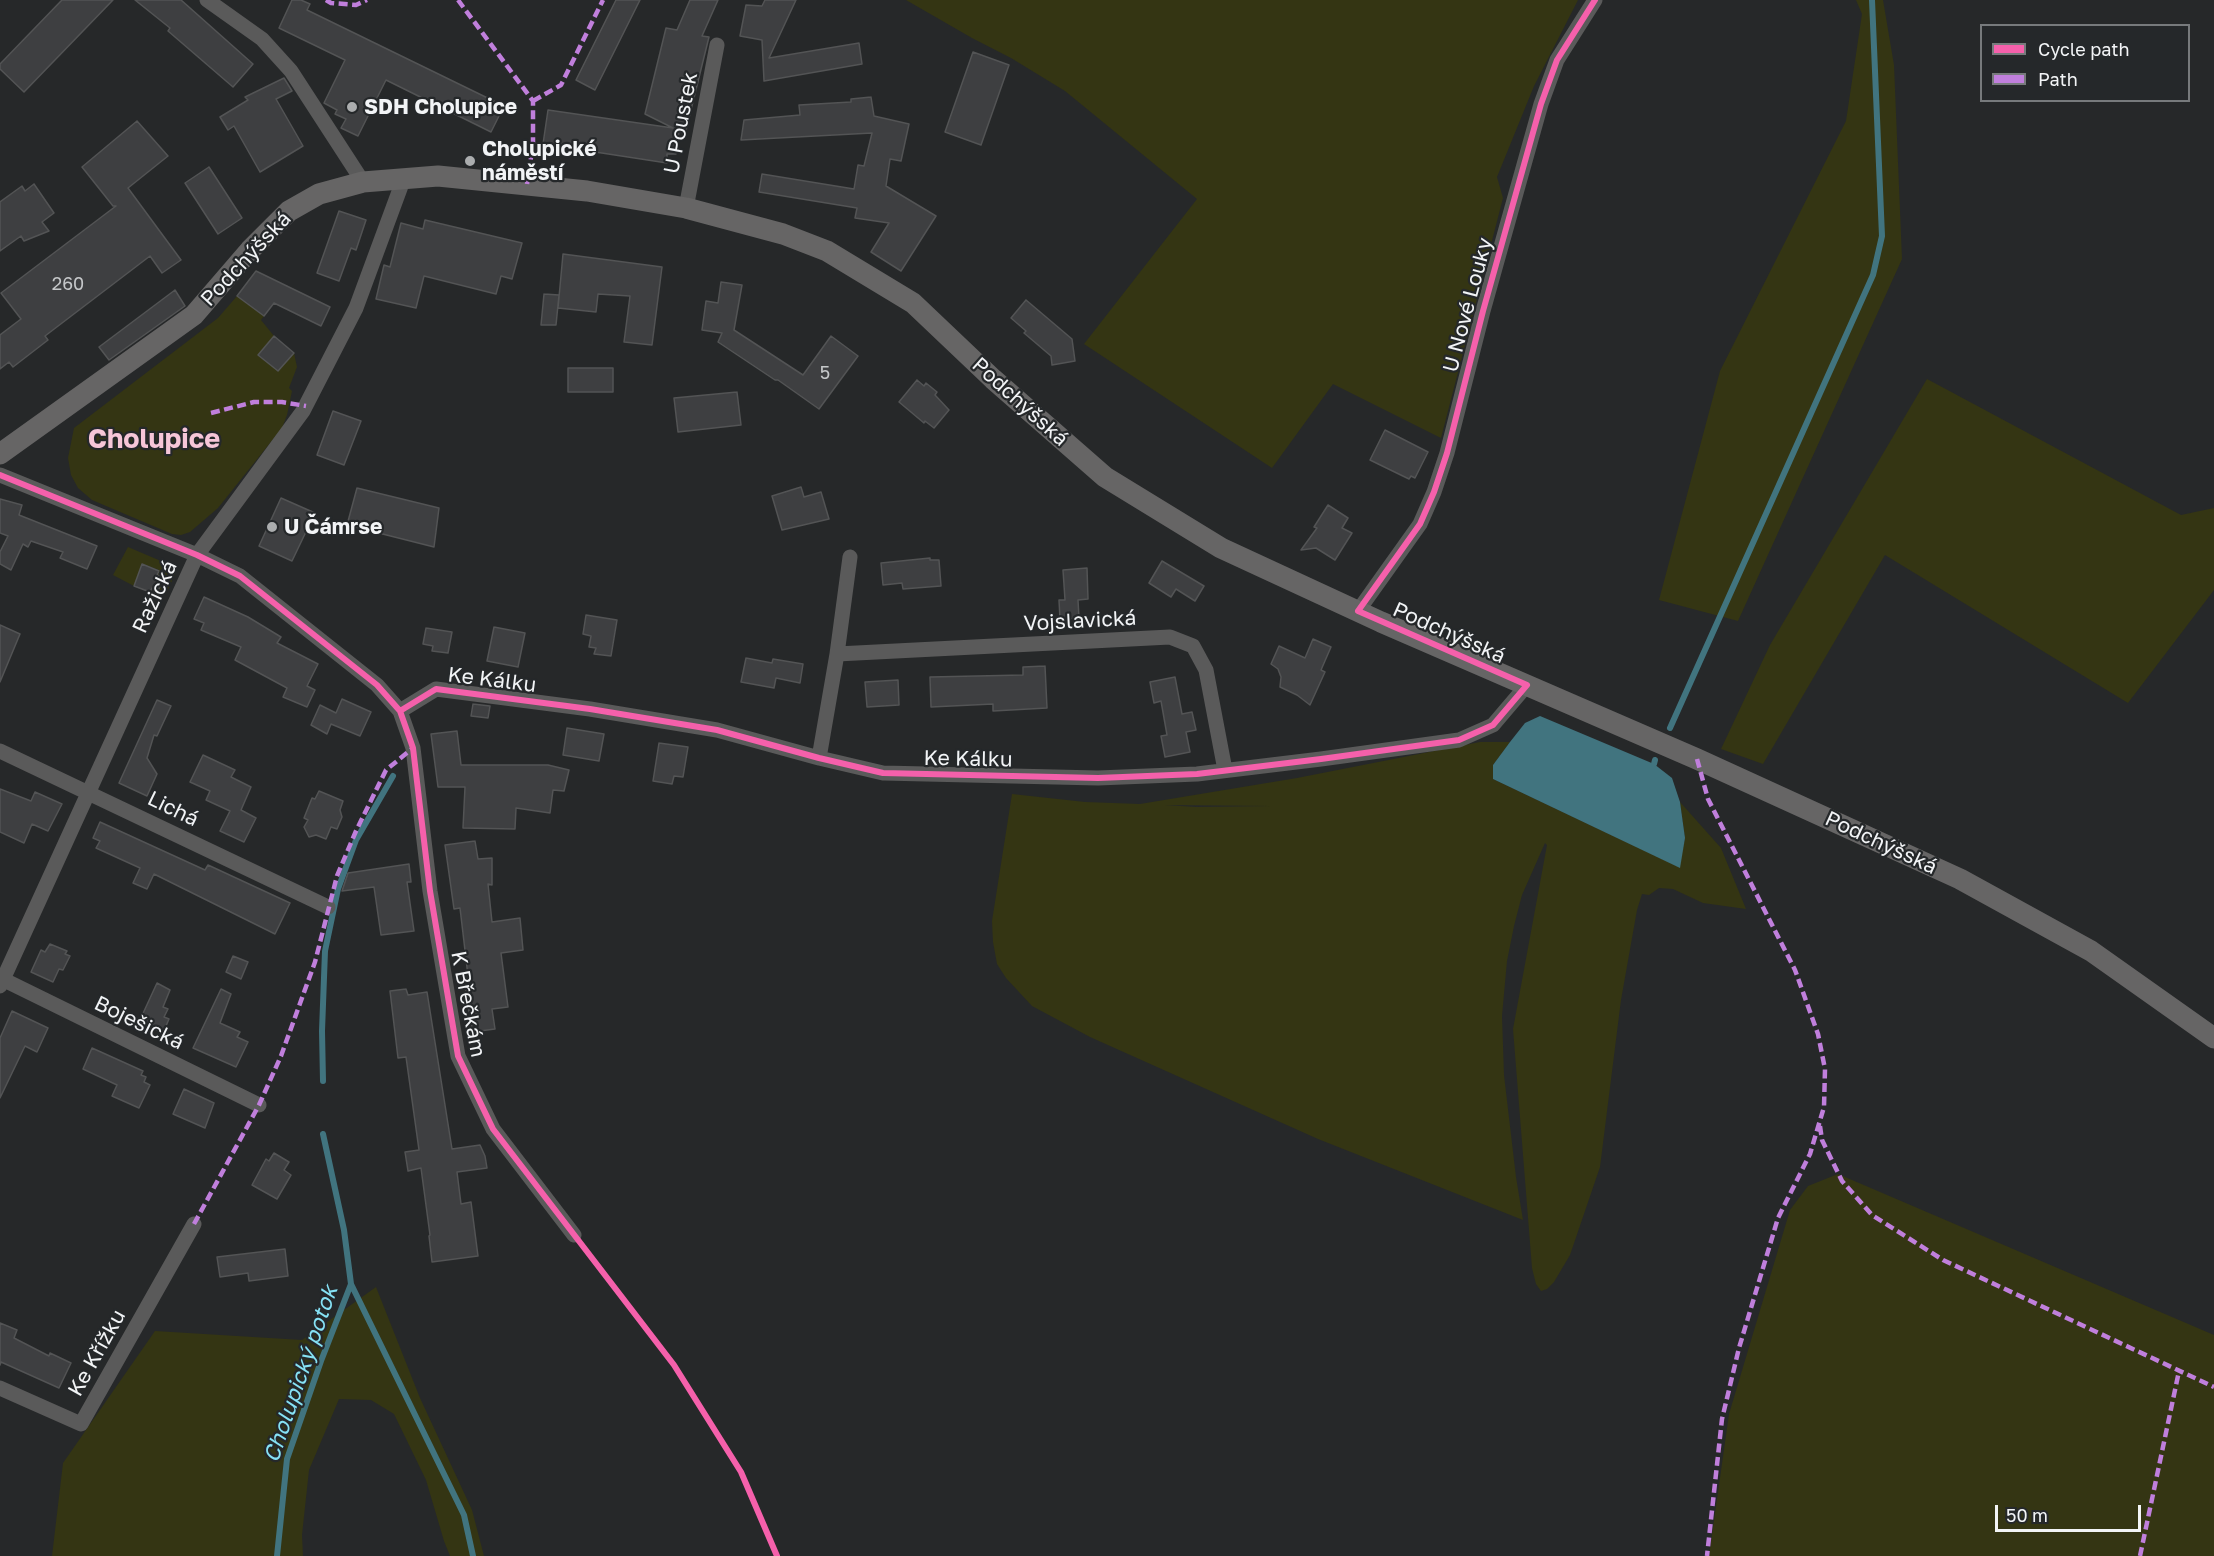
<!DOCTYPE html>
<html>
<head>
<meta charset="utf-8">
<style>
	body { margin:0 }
	#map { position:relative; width:2214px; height:1556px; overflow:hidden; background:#262829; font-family:"Golos Text",sans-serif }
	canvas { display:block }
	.legend { position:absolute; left:1980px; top:24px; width:210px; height:78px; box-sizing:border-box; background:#25282a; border:2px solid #777a7c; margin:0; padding:8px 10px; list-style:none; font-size:18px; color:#f2f4f6 }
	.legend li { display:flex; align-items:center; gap:12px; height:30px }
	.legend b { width:30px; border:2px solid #777a7c }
	.scale { position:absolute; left:1995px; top:1505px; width:146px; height:27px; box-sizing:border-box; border:3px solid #f2f4f6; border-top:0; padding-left:8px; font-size:18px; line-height:21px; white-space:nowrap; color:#f2f4f6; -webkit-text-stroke:4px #25282a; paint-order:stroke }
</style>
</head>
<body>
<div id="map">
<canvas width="2214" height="1556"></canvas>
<ul class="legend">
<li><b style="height:8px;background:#f560ab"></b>Cycle path</li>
<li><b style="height:8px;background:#c07fdc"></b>Path</li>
</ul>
<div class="scale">50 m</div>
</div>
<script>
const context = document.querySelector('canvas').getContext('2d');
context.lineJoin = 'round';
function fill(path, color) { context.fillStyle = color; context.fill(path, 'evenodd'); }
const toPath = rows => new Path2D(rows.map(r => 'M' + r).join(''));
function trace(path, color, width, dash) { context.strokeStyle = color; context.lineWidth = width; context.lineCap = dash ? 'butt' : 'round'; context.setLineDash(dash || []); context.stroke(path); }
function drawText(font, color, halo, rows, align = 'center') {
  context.font = font + ' "Golos Text",sans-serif'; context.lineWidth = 4.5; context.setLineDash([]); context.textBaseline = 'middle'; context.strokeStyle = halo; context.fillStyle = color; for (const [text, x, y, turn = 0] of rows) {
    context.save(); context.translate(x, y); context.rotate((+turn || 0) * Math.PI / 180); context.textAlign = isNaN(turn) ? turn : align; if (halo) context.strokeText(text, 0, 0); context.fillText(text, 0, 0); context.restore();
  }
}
fill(toPath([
	[906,0,1578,0,1534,86,1497,177,1503,198,1441,438,1333,384,1272,468,1084,344,1197,199,1065,91,1011,58,972,38],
	[1856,0,1883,0,1894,65,1902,259,1738,621,1659,600,1720,371,1846,121,1862,14],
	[237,296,264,316,261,320,274,336,258,355,278,371,294,353,297,367,289,388,292,391,287,415,282,428,218,508,190,532,181,535,172,534,92,500,78,488,71,475,68,458,74,428,218,318],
	[1927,379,2181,515,2214,508,2214,590,2128,703,1885,555,1763,764,1721,749,1770,645],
	[128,547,175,567,176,572,166,594,158,591,163,578,157,575,159,570,143,564,134,586,113,575],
	[1480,742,1510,742,1493,765,1493,779,1679,867,1685,838,1680,802,1721,848,1746,909,1703,903,1673,889,1659,888,1649,895,1642,894,1637,910,1621,1000,1600,1167,1570,1255,1554,1282,1547,1289,1541,1291,1536,1284,1532,1268,1513,1029,1547,845,1545,843,1522,895,1514,926,1507,961,1502,1016,1504,1075,1516,1177,1523,1220,1318,1139,1090,1037,1032,1006,1006,978,997,964,993,942,992,921,1012,794,1085,802,1140,804,1297,778],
	[1165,805,1270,806,1196,807],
	[1838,1174,2214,1335,2214,1556,1709,1556,1729,1414,1790,1210,1808,1186],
	[376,1287,420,1398,472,1510,484,1556,450,1556,444,1541,426,1480,394,1414,371,1400,339,1399,309,1470,302,1535,303,1556,52,1556,63,1463,155,1331,302,1340]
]), '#343513');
fill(toPath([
	[1540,716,1654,764,1672,778,1680,802,1685,838,1680,868,1493,779,1493,765,1510,742,1525,723]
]), '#41747f');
trace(toPath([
	[1670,728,1873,275,1882,236,1872,0],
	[1654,764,1655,760],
	[323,1081,322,1031,325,951,338,889,356,840,393,776],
	[351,1284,464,1515,473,1556],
	[277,1556,287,1459,321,1361,351,1284,344,1230,323,1134]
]), '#41747f', 6);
const building = toPath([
	[62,0,113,0,24,92,0,69,0,64,62,0],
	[135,0,181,0,253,64,233,87,168,31,170,28,135,0],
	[292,0,301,0,310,4,307,10,504,106,491,132,386,80,358,136,341,128,346,119,335,114,337,110,324,103,345,60,279,28,292,0],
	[616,0,640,0,595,90,576,80,616,0],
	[690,0,718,0,702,36,709,37,685,134,679,131,676,154,667,154,667,163,543,144,548,110,673,128,645,114,666,28,677,30,690,0],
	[765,0,796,0,769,58,859,43,862,64,764,81,762,40,740,36,746,5,762,6,765,0],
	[973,52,1009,65,981,145,945,132,973,52],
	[284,78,292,91,276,99,303,146,260,172,234,126,228,130,220,117,248,100,245,97,284,78],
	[871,97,874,116,909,124,901,161,890,159,886,186,936,216,901,271,871,252,889,223,855,218,857,208,759,192,762,174,854,189,858,165,864,166,872,133,741,140,744,120,800,115,799,105,851,102,851,99,871,97],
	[137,121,168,156,128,188,181,260,162,273,150,256,45,336,48,340,13,367,9,362,0,369,0,335,21,319,1,293,116,206,113,206,82,167,137,121],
	[209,167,242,218,218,234,185,183,209,167],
	[34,184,54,213,42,222,49,231,24,241,21,236,0,251,0,202,22,186,25,191,34,184],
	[339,211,366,220,356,250,351,248,339,281,317,273,339,211],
	[425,220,522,243,512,279,501,276,496,294,424,276,416,308,376,299,384,265,390,267,401,223,423,229,425,220],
	[563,254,662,267,652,345,624,342,630,296,598,294,596,312,558,308,563,254],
	[256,271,330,307,321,326,274,303,264,316,237,296,256,271],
	[721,282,742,285,734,330,803,375,831,336,858,356,819,409,778,380,775,380,718,342,722,333,702,330,706,301,718,303,721,282],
	[175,290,185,306,109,360,99,347,175,290],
	[544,294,559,295,556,325,541,325,544,294],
	[1026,300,1072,339,1075,361,1052,365,1051,356,1024,333,1026,331,1011,318,1026,300],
	[274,336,294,353,278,371,258,355,274,336],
	[568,368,613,368,613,392,568,392,568,368],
	[917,380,924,386,926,383,937,392,935,395,949,410,934,428,925,421,924,423,899,402,917,380],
	[737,392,741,425,678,432,674,398,737,392],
	[333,411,361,421,344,465,317,455,333,411],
	[1385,430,1428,452,1415,478,1411,476,1409,479,1370,460,1385,430],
	[801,487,804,497,821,492,829,519,782,530,772,496,801,487],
	[357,488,439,508,434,547,347,525,357,488],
	[281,498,315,513,292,561,259,546,281,498],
	[0,499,22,505,19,515,97,546,87,569,60,558,63,552,31,541,28,547,23,544,11,570,0,564,0,552,8,536,0,533,0,499],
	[1328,505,1348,518,1342,528,1352,533,1335,560,1316,548,1301,550,1317,528,1314,527,1328,505],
	[930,558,930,560,939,560,941,586,903,589,902,583,883,585,881,563,930,558],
	[1162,561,1204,586,1195,601,1176,589,1171,597,1149,583,1162,561],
	[142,564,159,571,157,575,164,577,158,591,152,588,150,592,134,586,142,564],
	[1087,568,1088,599,1078,600,1079,618,1060,619,1059,600,1065,600,1063,570,1087,568],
	[204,597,248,617,281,637,277,643,318,664,307,686,315,690,307,707,283,697,287,688,235,660,241,647,201,630,204,623,194,619,204,597],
	[586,615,617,620,611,656,594,654,596,648,589,647,591,636,583,634,586,615],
	[0,625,20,634,0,682,0,625],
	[494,627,525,633,518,667,487,661,494,627],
	[426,628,452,632,448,653,432,651,433,646,423,644,426,628],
	[1313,639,1331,647,1321,670,1325,672,1310,705,1297,695,1280,687,1281,677,1278,669,1271,664,1279,646,1305,658,1313,639],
	[746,658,772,663,773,659,803,664,800,683,776,678,774,688,741,682,746,658],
	[1045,666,1047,708,993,711,993,704,931,707,930,677,1023,675,1023,667,1045,666],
	[1175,677,1182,714,1192,712,1196,730,1186,732,1190,752,1165,757,1161,736,1167,735,1161,701,1154,703,1150,682,1175,677],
	[898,680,899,705,867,707,865,682,898,680],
	[342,699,371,712,360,736,331,724,327,734,311,725,320,705,336,713,342,699],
	[157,700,171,706,157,736,154,735,147,758,157,774,147,796,119,783,157,700],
	[473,704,490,706,488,718,471,716,473,704],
	[567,728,604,734,599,761,563,755,567,728],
	[457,731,461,765,548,765,569,770,564,791,553,790,550,813,516,808,515,829,463,828,465,787,438,787,431,734,457,731],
	[659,743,688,747,683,777,674,776,672,784,653,781,659,743],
	[203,755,235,770,231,777,251,787,241,810,256,818,244,842,220,831,230,811,206,800,210,791,190,782,203,755],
	[0,789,31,801,35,792,62,804,48,831,32,824,24,843,0,832,0,789],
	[319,791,343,801,340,810,342,817,337,829,331,827,326,839,316,835,309,837,304,827,308,820,304,818,312,798,315,799,319,791],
	[100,822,205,870,208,865,290,903,275,934,154,874,147,889,133,883,140,868,96,848,100,841,93,838,100,822],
	[475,841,478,859,492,858,492,885,488,884,492,922,520,918,523,950,501,953,508,1007,492,1009,495,1029,472,1032,464,976,468,976,460,908,454,909,445,845,475,841],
	[409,864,411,882,407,882,414,931,381,935,374,887,342,891,348,873,409,864],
	[50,944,67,951,65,954,70,956,63,970,59,969,53,982,31,972,41,950,45,952,50,944],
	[233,956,248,962,241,979,226,972,233,956],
	[157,983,170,990,163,1007,168,1009,164,1017,169,1019,163,1033,139,1022,157,983],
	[221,989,231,994,220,1023,240,1032,237,1037,248,1042,236,1067,193,1048,221,989],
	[406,989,408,995,427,992,452,1149,480,1145,485,1156,487,1168,457,1172,461,1204,471,1202,478,1256,432,1262,429,1236,430,1235,421,1168,408,1171,405,1152,419,1150,406,1057,398,1058,390,991,406,989],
	[12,1011,48,1028,37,1052,25,1046,0,1098,0,1038,12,1011],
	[92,1048,143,1071,141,1075,146,1077,144,1082,150,1085,139,1108,112,1096,117,1085,83,1069,92,1048],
	[184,1089,214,1103,205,1128,173,1114,184,1089],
	[274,1153,289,1162,284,1170,291,1175,277,1199,252,1185,266,1159,269,1161,274,1153],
	[285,1249,288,1276,249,1281,248,1273,220,1277,217,1257,285,1249],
	[0,1323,17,1330,14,1338,49,1356,50,1353,71,1363,59,1388,1,1362,0,1365,0,1323]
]);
fill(building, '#3e3f41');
trace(building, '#535455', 1.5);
trace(toPath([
	[207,0,262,39,291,71,363,182],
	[686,208,717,45],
	[0,475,197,555,240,576,377,685,400,711,413,748,430,891,458,1056,493,1129,574,1235],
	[1358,611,1420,524,1434,492,1447,453,1483,311,1541,104,1557,60,1595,0],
	[837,654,1170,637,1193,646,1206,670,1225,770],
	[400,711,436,689,590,709,717,730,819,758,883,773,1098,778,1197,774,1321,759,1459,740,1493,725,1527,685],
	[0,751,328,907],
	[819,758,837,654,850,557],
	[0,978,259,1105],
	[0,986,197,555,303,411,356,308,404,178],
	[0,1388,81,1424,194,1224]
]), '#5a5a5a', 15);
trace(toPath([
	[0,454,194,315,250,250,289,211,319,194,363,182,438,176,587,191,686,208,783,234,827,251,913,303,993,379,1105,477,1221,548,1381,622,1697,759,1960,879,2091,951,2214,1038]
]), '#666565', 21);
trace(toPath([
	[326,0,331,3,356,5,367,0],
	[458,0,533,101,533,144,527,184],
	[533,101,561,85,603,0],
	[211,413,254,402,282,402,306,406],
	[1697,759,1708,799,1795,970,1818,1034,1825,1069,1824,1107,1810,1154,1778,1218,1739,1348,1722,1419,1707,1556],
	[1820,1126,1822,1140,1842,1181,1872,1215,1943,1260,2214,1387],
	[194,1224,259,1105,281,1056,315,962,337,876,356,831,386,770,413,748],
	[2140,1556,2179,1371]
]), '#c07fdc', 4.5, [9, 4.5]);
trace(toPath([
	[0,475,197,555,240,576,377,685,400,711,413,748,430,891,458,1056,493,1129,674,1365,741,1472,777,1556],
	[400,711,436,689,590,709,717,730,819,758,883,773,1098,778,1197,774,1321,759,1459,740,1493,725,1527,685,1358,611,1420,524,1434,492,1447,453,1483,311,1541,104,1557,60,1595,0]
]), '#f560ab', 6);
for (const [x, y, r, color] of [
	[352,107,6,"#abadae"],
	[470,161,6,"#abadae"],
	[272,527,6,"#abadae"]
]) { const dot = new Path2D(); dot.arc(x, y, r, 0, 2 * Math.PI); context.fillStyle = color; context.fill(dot); trace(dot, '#25282a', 2); }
drawText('18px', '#c5c7c9', null, [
	["260",68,284],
	["5",825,373]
]);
drawText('bold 21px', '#f2f4f6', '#25282a', [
	["SDH Cholupice",364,107],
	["Cholupické",482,149],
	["náměstí",482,173],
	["U Čámrse",284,527]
], 'left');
drawText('21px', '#f2f4f6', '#25282a', [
	["U Poustek",681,123,-79],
	["Podchýšská",246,259,-47],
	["U Nové Louky",1468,305,-75],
	["Podchýšská",1020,402,42],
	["Ražická",155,597,-65],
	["Vojslavická",1080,621,-3],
	["Podchýšská",1449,633,24],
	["Ke Kálku",492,680,7],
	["Ke Kálku",968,759,1],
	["Lichá",173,809,26],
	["Podchýšská",1881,843,25],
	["K Břečkám",468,1004,79],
	["Boješická",139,1023,26],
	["Ke Křížku",97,1353,-61]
]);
drawText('italic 22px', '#86e2f5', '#25282a', [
	["Cholupický potok",301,1374,-71]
]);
drawText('bold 27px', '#f6c6d8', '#25282a', [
	["Cholupice",154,439]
]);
</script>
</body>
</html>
